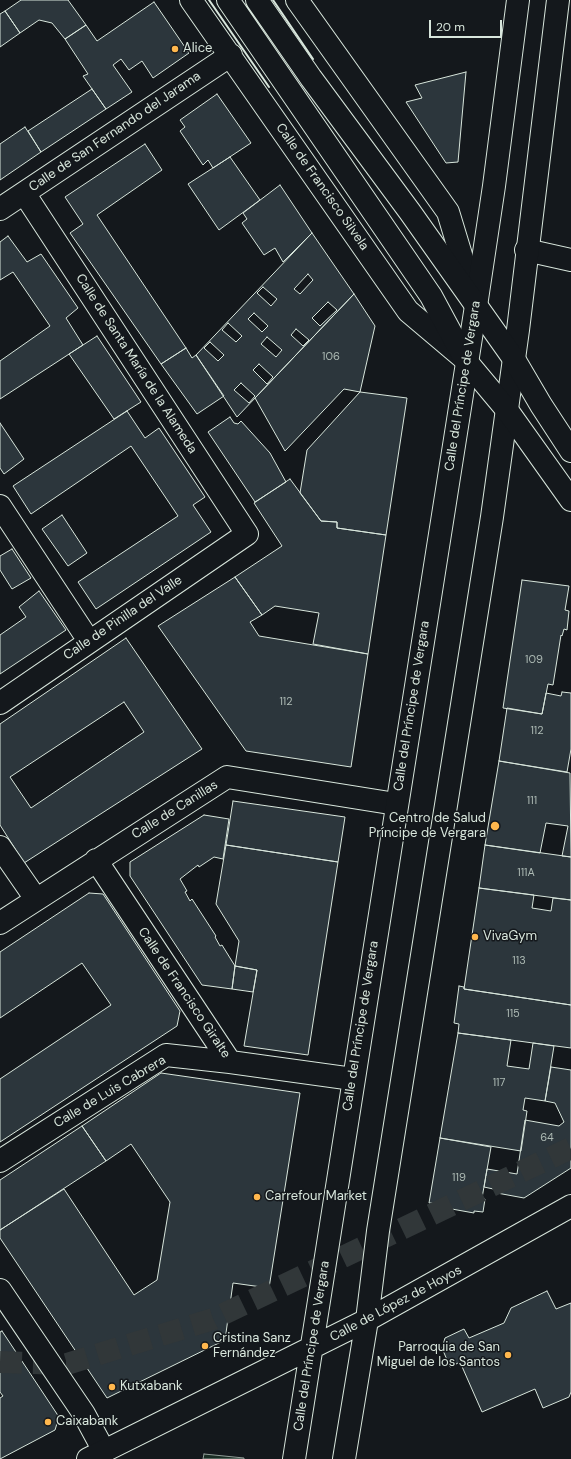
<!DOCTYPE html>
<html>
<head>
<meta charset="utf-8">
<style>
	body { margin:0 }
	#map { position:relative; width:571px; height:1459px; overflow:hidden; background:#14181c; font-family:"DM Sans",sans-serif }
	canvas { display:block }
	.scale { position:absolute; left:429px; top:20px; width:73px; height:18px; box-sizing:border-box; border:2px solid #d8e6dc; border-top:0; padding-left:5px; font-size:12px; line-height:14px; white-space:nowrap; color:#d8e6dc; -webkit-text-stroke:3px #14181c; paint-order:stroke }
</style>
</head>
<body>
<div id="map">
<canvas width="571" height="1459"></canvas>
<div class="scale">20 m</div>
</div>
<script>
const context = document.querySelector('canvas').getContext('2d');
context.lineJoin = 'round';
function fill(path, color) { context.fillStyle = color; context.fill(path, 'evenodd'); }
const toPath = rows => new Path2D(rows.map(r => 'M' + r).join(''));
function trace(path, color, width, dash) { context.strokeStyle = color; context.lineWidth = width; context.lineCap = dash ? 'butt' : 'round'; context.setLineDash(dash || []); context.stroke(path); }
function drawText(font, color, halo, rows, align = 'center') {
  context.font = font + ' "DM Sans",sans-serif'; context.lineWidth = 3; context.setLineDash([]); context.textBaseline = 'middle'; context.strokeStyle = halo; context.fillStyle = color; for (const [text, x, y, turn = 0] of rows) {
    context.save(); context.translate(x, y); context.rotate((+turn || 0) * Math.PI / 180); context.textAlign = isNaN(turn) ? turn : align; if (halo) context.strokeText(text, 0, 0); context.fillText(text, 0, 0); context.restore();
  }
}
const green = toPath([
	[204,1454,244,1458,244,1459,203,1459,204,1454]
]);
fill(green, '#1a2d24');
trace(green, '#939e99', 1);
const building = toPath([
	[21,0,68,0,86,25,65,39,52,23,39,20,20,33,5,11,21,0],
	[154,2,189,53,153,78,142,61,129,70,121,59,113,65,132,92,106,109,83,76,88,74,65,39,86,25,97,41,154,2],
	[5,11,20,33,0,47,0,14,5,11],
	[466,72,458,162,446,163,406,102,422,98,415,85,466,72],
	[92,89,106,109,41,152,28,131,92,89],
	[217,94,251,143,213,168,208,160,203,165,180,131,185,127,180,120,217,94],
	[25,127,41,152,0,180,0,144,25,127],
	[145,144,162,170,97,215,186,348,161,364,70,233,83,224,65,197,145,144],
	[230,157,260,200,219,230,188,184,230,157],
	[280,185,312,233,283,262,275,248,264,255,242,223,247,219,243,213,280,185],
	[312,233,354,294,237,417,196,355,312,233],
	[308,274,313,280,300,294,294,289,308,274],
	[263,287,277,299,271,306,257,293,263,287],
	[328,302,337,310,320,326,312,318,328,302],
	[254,313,268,326,262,332,248,319,254,313],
	[228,323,242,336,236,342,222,330,228,323],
	[296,329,309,340,303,346,291,335,296,329],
	[267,337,282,350,276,357,261,344,267,337],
	[210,342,224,355,218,361,204,348,210,342],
	[259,364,273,377,267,384,253,370,259,364],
	[241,383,255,396,249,403,234,390,241,383],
	[8,236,27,262,41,254,78,308,66,318,83,345,0,399,0,361,50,326,13,272,0,280,0,242,8,236],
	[354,294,375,326,360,392,344,389,285,451,255,398,354,294],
	[97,336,141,402,114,419,69,354,97,336],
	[186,348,192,358,196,355,224,396,197,414,161,364,186,348],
	[360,392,407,398,386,535,337,528,337,522,321,521,300,493,307,450,360,392],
	[127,411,145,438,159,428,205,497,193,505,211,532,96,609,78,582,178,516,131,446,31,514,13,486,127,411],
	[230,417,234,423,238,424,241,421,270,453,286,482,255,502,208,432,230,417],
	[0,423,24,459,4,474,0,468,0,423],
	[290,479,321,521,337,522,337,528,386,535,368,654,313,644,319,613,275,606,262,615,235,577,282,546,254,503,290,479],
	[62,515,87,553,68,566,42,529,62,515],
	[12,549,31,578,12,589,0,570,0,556,12,549],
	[235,577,262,615,250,622,259,636,368,654,351,767,246,751,158,626,235,577],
	[522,580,569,586,565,610,569,611,567,630,564,629,562,636,561,635,553,685,548,684,542,714,503,708,522,580],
	[39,591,66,630,0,674,0,635,26,617,19,607,39,591],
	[126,638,202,749,24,863,0,825,0,724,126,638],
	[124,702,144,732,31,808,10,777,124,702],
	[562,692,571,693,571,749,567,772,499,761,507,708,542,714,546,693,561,696,562,692],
	[499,761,570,773,571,857,562,856,568,826,546,823,540,853,485,845,499,761],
	[233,801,345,817,338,862,226,845,233,801],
	[204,815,229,819,223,859,214,857,199,867,198,865,180,879,187,891,185,892,190,901,192,899,216,936,215,937,220,946,222,945,235,966,232,989,202,985,130,876,130,862,204,815],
	[226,845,338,862,308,1055,244,1046,257,970,235,966,239,941,216,904,226,845],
	[485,845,571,857,571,900,479,888,485,845],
	[479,888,534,895,532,908,551,911,553,898,571,900,571,1005,464,989,479,888],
	[89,893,103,894,180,1011,177,1026,0,1142,0,1079,111,1005,82,963,0,1018,0,952,89,893],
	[235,966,257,970,253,992,232,989,235,966],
	[459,986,464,987,464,989,571,1005,571,1048,458,1033,459,1024,454,1023,459,986],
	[458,1033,511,1040,507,1066,529,1069,533,1043,554,1046,545,1101,525,1098,523,1110,527,1111,521,1151,440,1138,458,1033],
	[551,1067,571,1070,571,1168,524,1198,497,1193,498,1190,484,1187,487,1169,517,1174,525,1120,559,1126,564,1122,555,1103,545,1101,551,1067],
	[161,1073,300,1093,269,1288,233,1283,225,1340,107,1398,0,1238,0,1230,64,1189,134,1295,157,1280,170,1202,131,1144,106,1161,82,1126,161,1073],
	[82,1126,106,1161,0,1230,0,1180,82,1126],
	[440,1138,491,1147,482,1198,485,1199,483,1212,474,1211,474,1213,435,1206,435,1203,429,1203,440,1138],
	[547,1291,556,1309,571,1303,571,1392,569,1397,543,1408,535,1389,482,1412,460,1362,450,1367,442,1348,445,1338,464,1329,469,1338,504,1323,511,1308,547,1291],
	[2,1331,59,1417,55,1430,0,1459,0,1398,3,1396,0,1392,0,1332,2,1331]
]);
fill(building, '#2c363c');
trace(building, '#d8e6dc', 1);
trace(toPath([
	[0,1362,67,1364,213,1319,571,1148]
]), '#313739', 22, [22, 11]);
const street = toPath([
	[191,0,408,311,466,360],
	[297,0,448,212,475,301],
	[0,209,231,55],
	[526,250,571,260],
	[0,506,89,641],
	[0,703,247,534,24,193],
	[0,847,36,899],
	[96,860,230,1062,353,1079],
	[0,923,227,777,396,804],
	[0,1161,166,1055,230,1062],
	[0,1290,84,1414,104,1451]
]);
const secondary = toPath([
	[88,1459,367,1320,571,1206],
	[294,1459,476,306,494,186,518,0],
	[344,1459,367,1320,378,1231,492,517,518,330,558,0]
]);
const primary = toPath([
	[228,0,431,296,466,361,507,410,571,500],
	[257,0,311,78,410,212,514,359,541,405,571,451]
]);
trace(street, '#d8e6dc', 24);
trace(secondary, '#d8e6dc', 24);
trace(primary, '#d8e6dc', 24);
trace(street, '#14181c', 22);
trace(secondary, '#14181c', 22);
trace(primary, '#14181c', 22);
trace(toPath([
	[209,0,269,87],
	[273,0,313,59]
]), '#d8e6dc', 2);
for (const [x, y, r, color] of [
	[175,49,4,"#ffb74d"],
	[495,826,5,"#ffb74d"],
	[475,937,4,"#ffb74d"],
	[257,1197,4,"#ffb74d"],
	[205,1346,4,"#ffb74d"],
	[508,1355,4,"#ffb74d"],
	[112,1387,4,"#ffb74d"],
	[48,1422,4,"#ffb74d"]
]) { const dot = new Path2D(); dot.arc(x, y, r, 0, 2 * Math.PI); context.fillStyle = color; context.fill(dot); trace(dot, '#14181c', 1.5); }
drawText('11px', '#adbab4', null, [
	["106",331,357],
	["109",534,660],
	["112",286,702],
	["112",537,731],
	["111",532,801],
	["111A",526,873],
	["113",519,961],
	["115",513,1014],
	["117",499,1083],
	["64",547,1138],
	["119",459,1178]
]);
drawText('13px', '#d8e6dc', '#14181c', [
	["Alice",183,49],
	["Centro de Salud",486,819,"right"],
	["Príncipe de Vergara",486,834,"right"],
	["VivaGym",483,937],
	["Carrefour Market",265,1197],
	["Cristina Sanz",213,1339],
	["Fernández",213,1354],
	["Parroquia de San",500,1348,"right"],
	["Miguel de los Santos",500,1363,"right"],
	["Kutxabank",120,1387],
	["Caixabank",56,1422]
], 'left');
drawText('13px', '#d8e6dc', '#14181c', [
	["Calle de San Fernando del Jarama",115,132,-34],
	["Calle de Francisco Silvela",322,187,55],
	["Calle de Santa María de la Alameda",136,364,57],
	["Calle del Príncipe de Vergara",463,386,-81],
	["Calle de Pinilla del Valle",123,618,-34],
	["Calle del Príncipe de Vergara",412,706,-81],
	["Calle de Canillas",175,810,-32],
	["Calle de Francisco Giralte",184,993,56],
	["Calle del Príncipe de Vergara",361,1026,-81],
	["Calle de Luis Cabrera",110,1092,-31],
	["Calle de López de Hoyos",396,1304,-28],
	["Calle del Príncipe de Vergara",312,1346,-81]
]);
</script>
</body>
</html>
